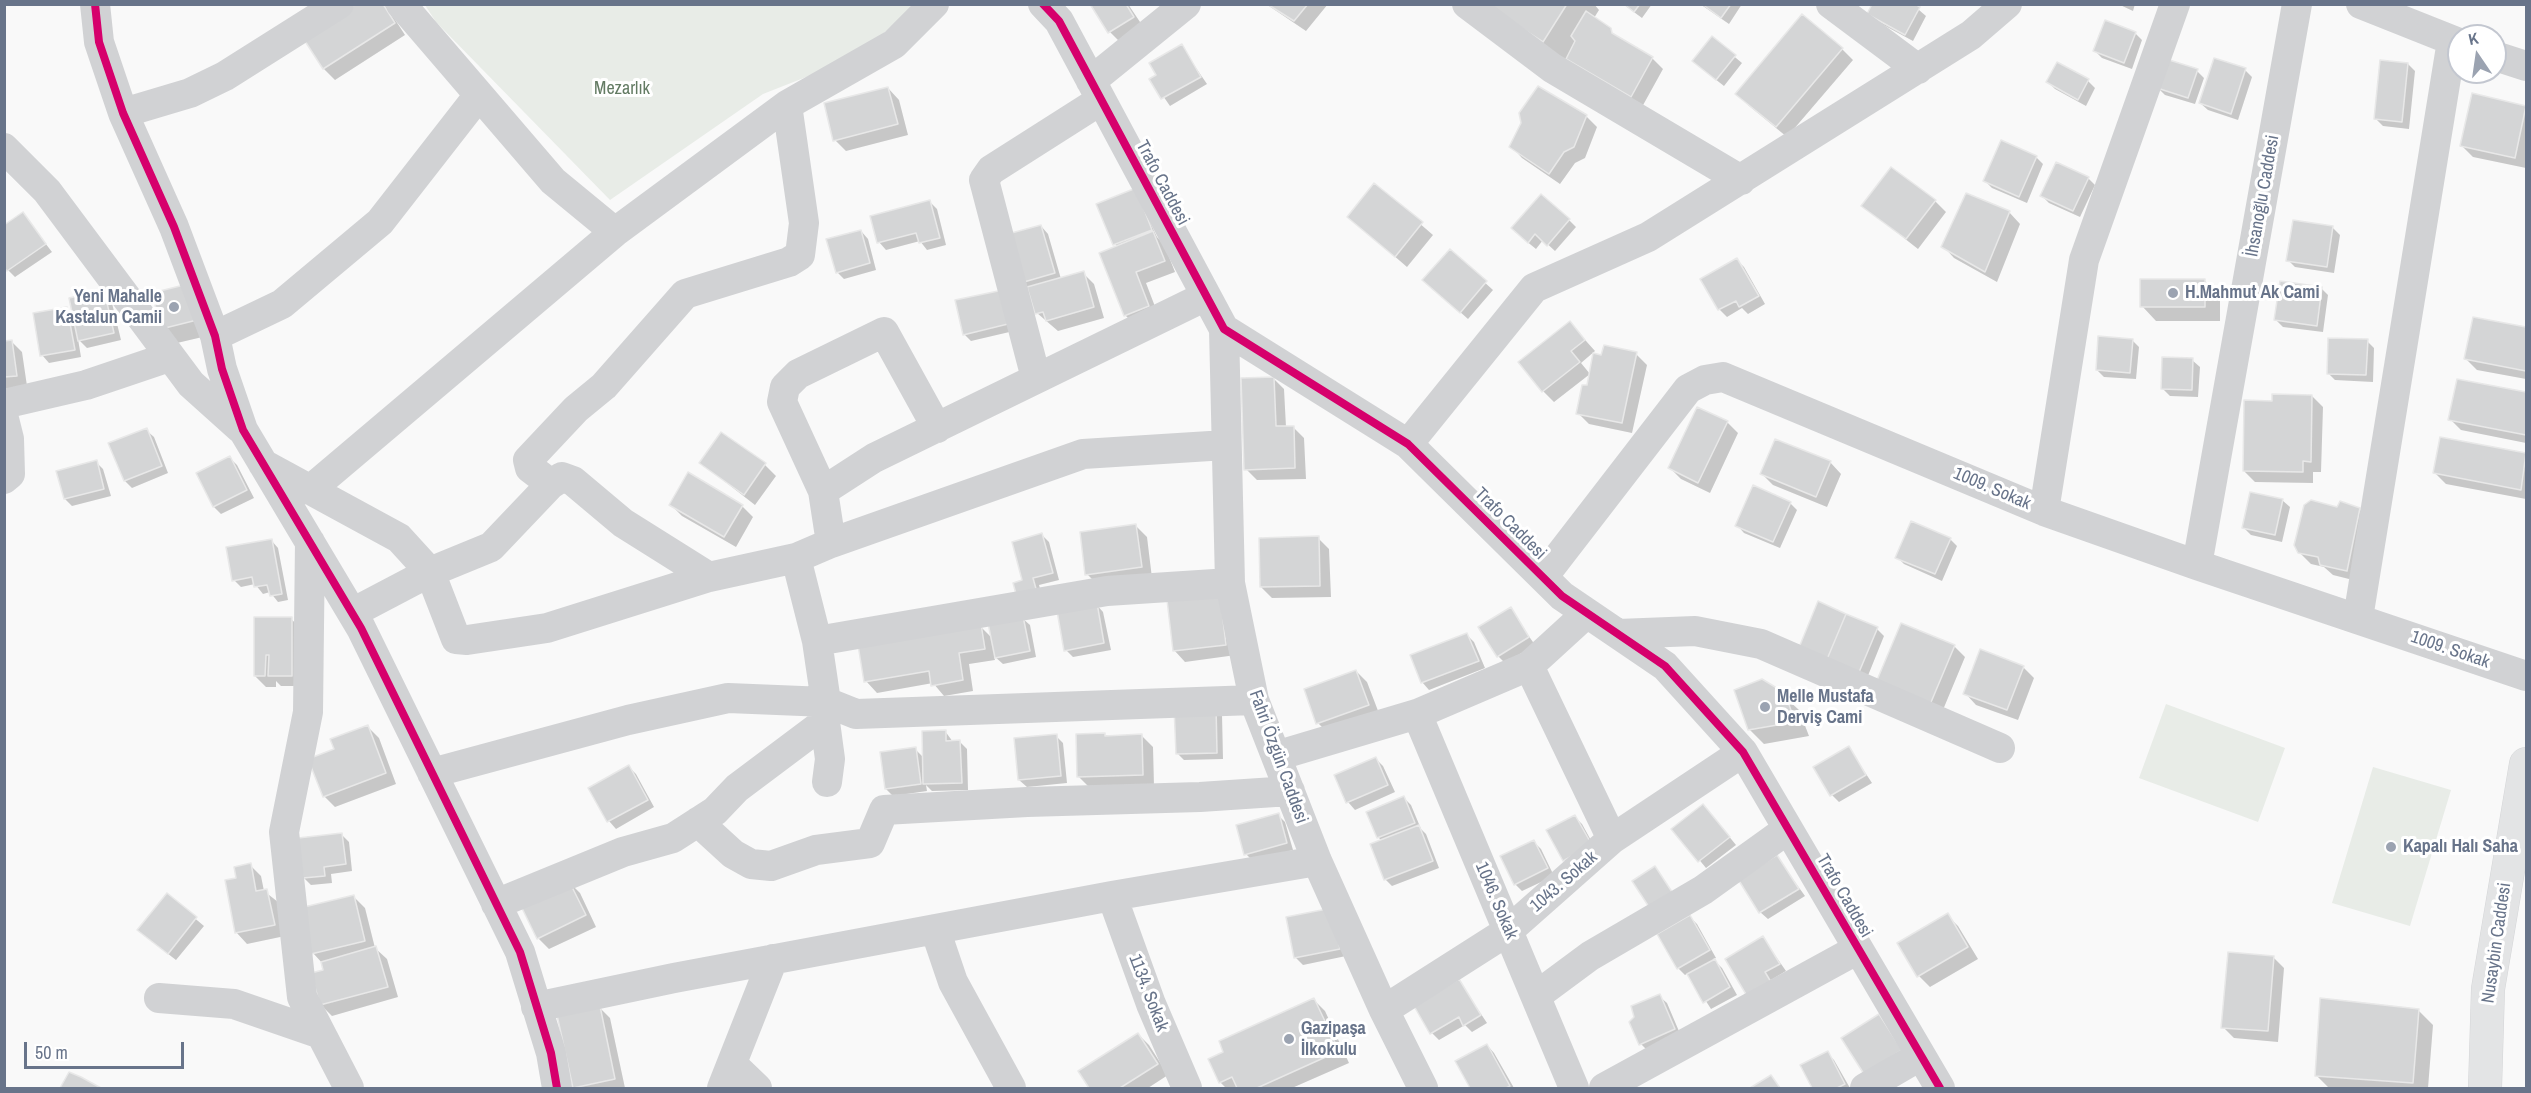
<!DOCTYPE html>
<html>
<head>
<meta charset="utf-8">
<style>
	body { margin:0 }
	#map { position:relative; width:2531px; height:1093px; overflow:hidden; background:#f9f9f9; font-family:"Archivo Narrow",sans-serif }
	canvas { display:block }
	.frame { position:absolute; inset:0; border:6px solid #68748a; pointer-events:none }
	.north { position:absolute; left:2447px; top:24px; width:60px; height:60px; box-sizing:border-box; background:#fff; border:2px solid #c3c7d0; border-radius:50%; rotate:347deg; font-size:16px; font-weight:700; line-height:24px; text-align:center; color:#68748a }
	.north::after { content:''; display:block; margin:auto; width:21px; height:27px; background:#9ba3b1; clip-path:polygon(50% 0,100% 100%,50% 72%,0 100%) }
	.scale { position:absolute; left:24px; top:1042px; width:160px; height:27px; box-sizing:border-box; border:3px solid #68748a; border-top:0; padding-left:8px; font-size:18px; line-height:21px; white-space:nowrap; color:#68748a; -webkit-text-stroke:4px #fff; paint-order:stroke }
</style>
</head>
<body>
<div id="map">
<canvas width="2531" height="1093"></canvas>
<div class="frame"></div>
<div class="north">K</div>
<div class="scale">50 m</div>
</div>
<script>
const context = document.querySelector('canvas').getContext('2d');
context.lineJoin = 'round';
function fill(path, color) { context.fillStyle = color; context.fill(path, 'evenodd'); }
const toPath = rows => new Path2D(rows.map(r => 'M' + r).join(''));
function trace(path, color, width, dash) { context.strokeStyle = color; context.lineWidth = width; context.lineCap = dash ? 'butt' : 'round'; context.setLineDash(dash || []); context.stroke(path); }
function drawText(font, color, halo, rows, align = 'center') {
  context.font = font + ' "Archivo Narrow",sans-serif'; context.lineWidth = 6; context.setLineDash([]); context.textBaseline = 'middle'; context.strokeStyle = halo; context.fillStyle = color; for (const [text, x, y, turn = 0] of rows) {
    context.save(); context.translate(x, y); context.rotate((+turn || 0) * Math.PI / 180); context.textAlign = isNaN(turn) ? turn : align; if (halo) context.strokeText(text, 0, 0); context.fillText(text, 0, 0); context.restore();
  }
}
fill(toPath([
	[425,5,915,5,877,39,824,70,763,94,610,200,436,22],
	[2166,704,2285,748,2258,822,2139,778],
	[2373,767,2451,790,2410,926,2332,903]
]), '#e8ece7');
fill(toPath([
	[359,4,385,4,405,35,335,80,324,69,305,39],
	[1092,4,1128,4,1144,28,1121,43,1110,32],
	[1266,4,1328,4,1306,31],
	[1480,4,1594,4,1599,10,1594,18,1619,39,1652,58,1663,69,1642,107,1565,62],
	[1623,4,1652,4,1642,18],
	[1700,4,1742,4,1729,24],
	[1912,4,1926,16,1913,41,1876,21,1869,14],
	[2118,4,2135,4,2133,11],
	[2135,33,2142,40,2132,69,2102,58,2095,51],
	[1712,38,1742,63,1724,86,1701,68],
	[1181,46,1207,84,1170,106,1152,80,1158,76],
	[1842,49,1853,60,1787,137,1748,105],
	[2057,64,2088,81,2095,88,2086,106,2055,89,2048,82],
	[2408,64,2415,71,2409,129,2383,126,2376,119],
	[2245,70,2252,77,2238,120,2208,110,2200,103],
	[2197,71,2204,78,2195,104,2165,95,2158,88],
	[888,88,899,100,908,135,846,151,835,140],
	[2473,95,2526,107,2526,168,2473,157,2462,146],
	[1586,116,1597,127,1585,158,1575,163,1560,184,1522,158,1511,146],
	[2036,157,2043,164,2027,203,1992,188,1985,181],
	[2088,178,2095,185,2080,217,2049,203,2042,196],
	[1375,185,1433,235,1407,267,1349,217],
	[1135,190,1157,237,1164,244,1175,272,1146,283,1159,317,1136,326,1125,315,1117,247,1098,205],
	[1935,201,1946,212,1918,249,1863,206],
	[930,202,937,209,946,245,927,250,920,241,886,250,879,242],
	[2009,212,2020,224,1997,282,1954,258,1943,246],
	[23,214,52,252,15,277,8,270],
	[1569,220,1576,227,1555,251,1543,240,1536,249,1520,236],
	[1041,226,1048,234,1061,279,1083,273,1094,284,1104,318,1058,331,1037,313,1030,289,1019,283],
	[2333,228,2340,235,2334,273,2295,267,2288,260],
	[861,231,868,239,876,270,844,279,837,272],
	[1450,251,1493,290,1468,319,1432,287],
	[1737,260,1744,267,1765,304,1748,314,1742,308,1727,317,1719,309,1703,279],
	[2205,281,2220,296,2220,321,2156,321,2142,306],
	[188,286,211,335,177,343,162,328],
	[2321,288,2328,295,2323,332,2283,327,2276,320],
	[104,291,111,299,121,340,87,348,78,339,81,357,49,363,42,355,67,309,74,316],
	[1003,292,1018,330,971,341,964,334],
	[2474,319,2526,329,2526,379,2477,370,2466,359],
	[1570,323,1595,351,1581,363,1590,374,1554,402,1543,391],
	[2132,340,2139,347,2136,379,2104,377,2097,370],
	[11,341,22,352,27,386,4,389,4,342],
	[2367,341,2374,348,2373,382,2335,380,2328,373],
	[1636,354,1647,365,1632,433,1589,424,1578,413,1603,357],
	[2192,360,2200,367,2198,397,2170,396,2163,389],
	[1273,378,1284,389,1286,427,1293,427,1304,438,1306,479,1257,480,1246,469],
	[2458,380,2526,394,2526,443,2461,430,2450,419],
	[2312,396,2323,407,2321,472,2313,472,2313,483,2255,482,2244,471],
	[1727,422,1738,433,1710,493,1681,479,1670,468],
	[146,430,154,437,168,473,132,488,125,481,110,444],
	[721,434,765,465,776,476,755,505,701,463],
	[2441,439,2526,455,2526,499,2446,484,2435,473],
	[230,458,237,465,254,498,221,514,214,507,198,474],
	[96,462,103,469,111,496,72,506,65,499],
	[1830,462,1841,474,1827,507,1773,485,1762,474],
	[2282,500,2290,507,2282,542,2251,535,2244,528],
	[1790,503,1797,510,1780,548,1744,533,1737,525],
	[2341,503,2360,510,2371,521,2357,581,2333,575,2324,567,2311,564,2299,552],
	[671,505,742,506,753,517,736,547,682,516],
	[1136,526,1147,537,1152,578,1098,585,1087,574],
	[1042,535,1049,542,1059,580,1039,585,1044,603,1024,581],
	[1318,538,1329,549,1331,597,1272,598,1261,587],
	[1950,539,1957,546,1942,581,1904,564,1897,557],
	[271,540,278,548,288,600,278,602,270,592,263,594,255,584,241,587,234,580],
	[1220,596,1236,655,1185,662,1174,650],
	[1096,604,1103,612,1111,650,1073,657,1066,650],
	[1510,609,1535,645,1505,663,1498,656],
	[255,618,291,619,303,630,302,686,281,686,276,681,276,687,266,687,255,676],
	[1022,618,1030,625,1036,657,1003,664,994,656,995,660,969,664,973,691,944,696,933,683,877,693,866,681,980,626,992,638],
	[1877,629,1884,636,1865,683,1807,657],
	[1467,635,1474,642,1485,668,1429,690,1422,682],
	[1954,646,1965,657,1940,717,1888,695],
	[2023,667,2034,678,2018,720,1976,705,1965,693],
	[1356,671,1367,682,1380,716,1329,734,1318,723],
	[1762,680,1772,685,1799,710,1809,736,1764,744,1749,729],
	[1176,708,1222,714,1223,759,1184,760,1177,753],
	[368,727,379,738,396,784,335,807,324,796,336,750],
	[945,731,953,742,960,742,967,749,968,790,932,791,926,785,927,791,893,796,886,789,915,749,924,758],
	[1078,735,1142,736,1153,747,1154,786,1090,788,1079,777],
	[1056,736,1063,743,1067,783,1027,787,1019,780],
	[1849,748,1872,783,1839,802,1832,795],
	[1376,759,1383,766,1395,792,1355,810,1348,802,1336,775],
	[629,767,636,774,654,807,616,829,609,821,590,788],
	[1404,798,1411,805,1421,829,1426,834,1439,868,1392,886,1385,879,1382,841,1378,837],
	[1710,813,1736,845,1706,868,1674,829],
	[1278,815,1285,822,1293,850,1253,861,1246,854],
	[1575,817,1582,824,1598,853,1571,867,1564,860],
	[342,835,349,842,352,871,331,874,332,883,311,885,304,878],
	[1534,842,1541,849,1554,876,1522,891,1515,884],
	[1777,857,1805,896,1768,919,1760,912],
	[250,865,261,876,264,891,278,902,285,936,247,944,236,932,238,879],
	[569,882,580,893,596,927,549,949,538,938],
	[167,895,204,926,176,960,146,937],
	[354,897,365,908,375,948,387,959,398,997,332,1016,321,1005,325,971,323,964,313,953],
	[1331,910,1346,956,1303,965,1295,957],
	[1947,915,1958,926,1978,959,1930,987,1919,976,1899,943],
	[1690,917,1697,924,1716,958,1713,959,1722,968,1737,995,1711,1009,1688,973,1685,975,1678,968],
	[1763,938,1786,971,1771,980,1755,1002],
	[2273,957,2284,968,2278,1042,2234,1038,2223,1027],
	[1459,981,1487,1023,1472,1032,1465,1025,1439,1040,1432,1033],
	[1659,996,1667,1003,1681,1036,1648,1051,1641,1044],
	[1314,1000,1325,1011,1349,1063,1292,1088,1226,1088,1220,1082],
	[599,1007,610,1018,625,1088,575,1087],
	[2418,1010,2433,1025,2428,1088,2329,1088,2316,1075],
	[1138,1034,1149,1045,1168,1075,1148,1088,1091,1088,1080,1072],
	[1487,1045,1494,1053,1514,1088,1472,1088,1457,1062],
	[1827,1053,1834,1060,1850,1088,1814,1088,1802,1066],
	[1771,1077,1781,1088,1752,1088]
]), '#0003');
const building = toPath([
	[356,4,383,4,395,23,323,69,303,38,356,4],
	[1090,4,1126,4,1134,17,1108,33,1090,4],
	[1267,4,1308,4,1294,21,1267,4],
	[1484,4,1567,4,1543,42,1484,4],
	[1624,4,1640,4,1634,12,1624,4],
	[1702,4,1731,4,1721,18,1702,4],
	[1872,4,1915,4,1920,7,1905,35,1867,14,1872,4],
	[1586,11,1611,28,1612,33,1653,57,1631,97,1566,59,1575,41,1571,36,1586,11],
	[1802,14,1843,48,1776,127,1735,94,1802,14],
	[2105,20,2136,32,2124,63,2093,51,2105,20],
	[1712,36,1736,55,1716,80,1692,61,1712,36],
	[1182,44,1201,77,1161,99,1149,79,1156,75,1149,63,1182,44],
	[2214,58,2246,68,2231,114,2199,103,2214,58],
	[2166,59,2198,69,2188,98,2157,88,2166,59],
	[2380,60,2408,63,2402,122,2374,119,2380,60],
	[2057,62,2089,79,2078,100,2046,82,2057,62],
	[1538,86,1587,115,1574,147,1564,152,1549,174,1509,147,1521,123,1519,113,1538,86],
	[888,87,898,124,833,141,824,103,888,87],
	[2472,93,2526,106,2515,158,2460,146,2472,93],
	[2001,140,2037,156,2019,197,1983,181,2001,140],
	[2056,162,2089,177,2073,211,2040,196,2056,162],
	[1891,167,1936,200,1906,239,1861,206,1891,167],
	[1374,183,1423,222,1395,257,1347,217,1374,183],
	[1136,188,1152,230,1113,245,1096,204,1136,188],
	[1966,193,2010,211,1985,272,1941,247,1966,193],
	[1541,194,1570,219,1547,246,1535,234,1528,243,1511,228,1541,194],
	[930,200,940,238,919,243,916,233,877,243,870,216,930,200],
	[23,212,46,244,7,271,4,268,4,225,23,212],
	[2293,220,2333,226,2327,267,2286,261,2293,220],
	[1041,225,1055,273,1017,284,1004,235,1041,225],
	[861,230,870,263,836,273,826,239,861,230],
	[1153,231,1165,261,1136,272,1149,306,1124,316,1099,253,1153,231],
	[1450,249,1487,281,1460,313,1422,280,1450,249],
	[1737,258,1759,296,1739,307,1736,301,1718,310,1700,279,1737,258],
	[1084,271,1094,307,1046,321,1043,312,1035,314,1027,287,1084,271],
	[2140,279,2205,279,2205,307,2140,307,2140,279],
	[2280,281,2322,287,2317,326,2274,320,2280,281],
	[188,284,197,320,161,329,152,293,188,284],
	[104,290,114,333,78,341,69,298,104,290],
	[1003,290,1012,323,963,335,955,300,1003,290],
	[67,307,75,350,40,356,33,313,67,307],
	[2473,317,2526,327,2526,371,2464,359,2473,317],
	[1570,321,1585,340,1571,351,1580,362,1542,392,1518,362,1570,321],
	[2098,336,2133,339,2130,373,2096,370,2098,336],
	[2328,338,2368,339,2366,375,2327,374,2328,338],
	[12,340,17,376,4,377,4,341,12,340],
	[1604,345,1637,352,1622,423,1576,414,1582,385,1587,385,1593,353,1601,355,1604,345],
	[2162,357,2193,358,2192,390,2161,389,2162,357],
	[1274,377,1276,426,1294,426,1295,468,1244,470,1241,378,1274,377],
	[2457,379,2526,392,2526,435,2448,420,2457,379],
	[2272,394,2312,395,2311,462,2303,461,2303,472,2243,471,2244,400,2272,401,2272,394],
	[1697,407,1728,421,1698,483,1668,468,1697,407],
	[147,428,162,466,124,481,108,443,147,428],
	[721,432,766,463,744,495,699,463,721,432],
	[2440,437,2526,453,2521,490,2433,473,2440,437],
	[1775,439,1831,461,1816,497,1760,474,1775,439],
	[230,456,247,490,213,507,196,473,230,456],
	[97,460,104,489,64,499,56,471,97,460],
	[688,472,743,505,724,537,669,505,688,472],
	[1753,485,1791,502,1773,542,1735,526,1753,485],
	[2250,492,2283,499,2275,535,2242,528,2250,492],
	[2311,500,2337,507,2340,501,2360,508,2347,571,2320,565,2318,557,2298,553,2294,545,2304,505,2311,500],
	[1911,521,1951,538,1935,574,1895,558,1911,521],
	[1136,524,1142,567,1085,575,1080,532,1136,524],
	[1042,533,1053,573,1033,578,1038,596,1018,601,1013,583,1022,580,1012,542,1042,533],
	[1319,536,1320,586,1260,587,1259,538,1319,536],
	[272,539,282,594,270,596,267,585,254,587,252,577,232,581,226,547,272,539],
	[1220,594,1226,645,1173,651,1167,600,1220,594],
	[1818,601,1846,614,1825,664,1798,650,1818,601],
	[1097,603,1104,643,1064,651,1057,611,1097,603],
	[1511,607,1529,637,1497,657,1478,627,1511,607],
	[1846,614,1878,627,1857,677,1825,664,1846,614],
	[1023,616,1030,651,995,658,988,623,1023,616],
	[254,617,292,617,292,676,268,676,269,655,266,655,265,676,254,676,254,617],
	[1901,623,1955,645,1929,707,1875,685,1901,623],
	[981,624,985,649,959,653,963,680,931,686,929,671,864,682,858,645,981,624],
	[1467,633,1479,661,1421,683,1410,655,1467,633],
	[1980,649,2024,666,2007,710,1963,694,1980,649],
	[1356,670,1369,705,1316,724,1304,689,1356,670],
	[1762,679,1785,693,1795,722,1748,730,1734,690,1762,679],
	[1216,706,1217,753,1176,754,1174,707,1216,706],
	[368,725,386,773,323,797,308,759,334,749,330,739,368,725],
	[946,730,946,741,960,740,962,783,923,784,922,731,946,730],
	[1105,733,1105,736,1142,734,1143,775,1077,777,1076,734,1105,733],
	[1057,734,1061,776,1018,780,1014,738,1057,734],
	[1849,746,1866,775,1830,796,1813,767,1849,746],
	[916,747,921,784,885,789,880,752,916,747],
	[1376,757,1388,785,1346,803,1334,775,1376,757],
	[629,765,648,800,607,822,588,788,629,765],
	[1404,796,1415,823,1377,838,1366,812,1404,796],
	[1703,804,1730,837,1698,862,1671,829,1703,804],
	[1279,813,1287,843,1244,855,1236,825,1279,813],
	[1575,815,1592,845,1563,861,1546,830,1575,815],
	[1419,825,1433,861,1384,880,1370,844,1419,825],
	[342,833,346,864,324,867,325,876,303,878,298,838,342,833],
	[1534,840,1548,868,1514,885,1500,856,1534,840],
	[1777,855,1799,889,1759,913,1738,879,1777,855],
	[251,863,256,891,267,889,275,925,235,933,225,880,236,878,234,867,251,863],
	[1655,866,1674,895,1651,910,1632,881,1655,866],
	[569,881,586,915,537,939,520,904,569,881],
	[167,893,197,917,168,954,137,930,167,893],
	[354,895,365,941,311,954,300,908,354,895],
	[1332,908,1340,949,1294,958,1286,917,1332,908],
	[1948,913,1968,947,1917,977,1897,943,1948,913],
	[1690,915,1710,950,1677,969,1657,934,1690,915],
	[1763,936,1780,964,1765,972,1771,982,1747,996,1725,959,1763,936],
	[376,946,388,987,320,1005,311,973,323,970,321,962,376,946],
	[2228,952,2274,956,2268,1031,2221,1028,2228,952],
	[1715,959,1730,987,1703,1003,1687,974,1715,959],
	[1459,979,1481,1015,1463,1026,1459,1017,1430,1034,1414,1006,1459,979],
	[1660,994,1675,1029,1639,1045,1629,1022,1634,1017,1631,1006,1660,994],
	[1314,998,1339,1051,1257,1088,1237,1088,1232,1077,1219,1083,1208,1059,1223,1052,1219,1041,1314,998],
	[2320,998,2419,1009,2413,1083,2315,1076,2320,998],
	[600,1006,615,1079,573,1088,557,1015,600,1006],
	[1879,1014,1902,1050,1864,1074,1841,1038,1879,1014],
	[1138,1033,1158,1064,1120,1088,1089,1088,1078,1071,1138,1033],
	[1487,1044,1510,1086,1506,1088,1470,1088,1455,1061,1487,1044],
	[1828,1051,1845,1084,1837,1088,1812,1088,1800,1065,1828,1051],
	[69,1072,81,1077,101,1088,60,1088,69,1072],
	[1771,1075,1780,1088,1750,1088,1771,1075]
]);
fill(building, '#d4d5d6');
trace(building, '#e8e8e8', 1.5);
const major = toPath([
	[2485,1088,2488,989,2526,764]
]);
trace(major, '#d4d5d7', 34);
trace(toPath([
	[95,4,99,42,123,113,174,227,215,336,222,369,243,430,361,628,520,952,551,1053,557,1088],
	[401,4,553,181,615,232],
	[1043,4,1059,21,1224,329,1408,444,1562,596,1665,666,1743,752,1940,1088],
	[1467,4,1552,68,1741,180],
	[1831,4,1918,69],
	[2361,4,2459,43],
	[2495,56,2526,66],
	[1091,81,1186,4],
	[123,113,190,93,225,76,339,4],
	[4,148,47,191,191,384,240,428],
	[1224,329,1230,583,1254,700,1317,861,1384,1010,1423,1088],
	[215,336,282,304,380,222,479,95],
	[1036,378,984,180,991,170,1101,100],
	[4,404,86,385,169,357],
	[4,419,9,439,10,474,4,479],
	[1408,444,1534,288,1648,237,1971,35,2007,4],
	[263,464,399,538,430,572,456,639,467,640,547,628,709,577,796,558,831,543,1083,454,1226,445],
	[551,484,530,468,528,460,576,409,604,386,685,294,789,262,800,255,804,223,787,105],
	[310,490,615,232,787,105,894,44,934,4],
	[823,491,874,458,1206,296],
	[2044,511,2084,260,2175,4],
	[310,542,308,712,284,832,302,997,349,1088],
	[831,543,823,491,782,402,785,387,798,374,884,332,937,428],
	[796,558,817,641,826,702,825,722,830,759,827,782],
	[2197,565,2297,4],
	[1543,577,1688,389,1705,380,1723,377,2044,511,2197,565,2526,676],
	[352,613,430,572,491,547,551,484,562,477,573,481,623,523,709,577],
	[2358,618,2452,41],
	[1618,634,1695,631,1761,644,2000,748],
	[817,641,1107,591,1230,583],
	[1529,666,1612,839],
	[1417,714,1574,1088],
	[1276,756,1417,714,1529,666,1587,613],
	[432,773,628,720,728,698,826,702,856,714,1254,700],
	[698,822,733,854,751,864,771,866,816,850,870,843,884,810,1027,802,1200,797,1290,791],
	[1112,896,1151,1004,1187,1088],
	[496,904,623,852,673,838,715,811,737,788,825,722],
	[935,929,953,982,1011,1088],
	[1536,996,1590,956,1703,890,1788,829],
	[159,998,234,1004,321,1034],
	[536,1007,674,978,1112,896,1317,861],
	[1384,1010,1508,931,1612,839,1743,752],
	[732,1064,757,1088],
	[722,1088,773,959],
	[1604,1088,1858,949],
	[1865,1088,1920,1056]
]), '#d1d2d4', 30);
trace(major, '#e3e4e5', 33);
trace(toPath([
	[95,4,99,42,123,113,174,227,215,336,222,369,243,430,361,628,520,952,551,1053,557,1088],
	[1043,4,1059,21,1224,329,1408,444,1562,596,1665,666,1743,752,1940,1088]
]), '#d6006c', 8);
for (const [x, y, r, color] of [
	[2173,293,6,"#9ba3b1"],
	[174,307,6,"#9ba3b1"],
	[1765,707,6,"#9ba3b1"],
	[2391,847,6,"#9ba3b1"],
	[1289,1039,6,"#9ba3b1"]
]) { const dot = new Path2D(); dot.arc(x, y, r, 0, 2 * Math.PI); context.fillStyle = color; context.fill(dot); trace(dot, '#fff', 2); }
drawText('18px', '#637b63', '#fff', [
	["Mezarlık",622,89]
]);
drawText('18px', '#68748a', '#fff', [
	["Trafo Caddesi",1162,183,62],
	["İhsanoğlu Caddesi",2263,196,-80],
	["1009. Sokak",1992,489,23],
	["Trafo Caddesi",1510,524,45],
	["1009. Sokak",2450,650,19],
	["Fahri Özgün Caddesi",1278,757,70],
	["1043. Sokak",1564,882,-41],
	["Trafo Caddesi",1844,896,60],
	["1046. Sokak",1496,901,67],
	["Nusaybin Caddesi",2497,943,-82],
	["1134. Sokak",1148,993,69]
]);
drawText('bold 18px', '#68748a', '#fff', [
	["H.Mahmut Ak Cami",2185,293],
	["Yeni Mahalle",162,297,"right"],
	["Kastalun Camii",162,318,"right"],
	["Melle Mustafa",1777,697],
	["Derviş Cami",1777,718],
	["Kapalı Halı Saha",2403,847],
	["Gazipaşa",1301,1029],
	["İlkokulu",1301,1050]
], 'left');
</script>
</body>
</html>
